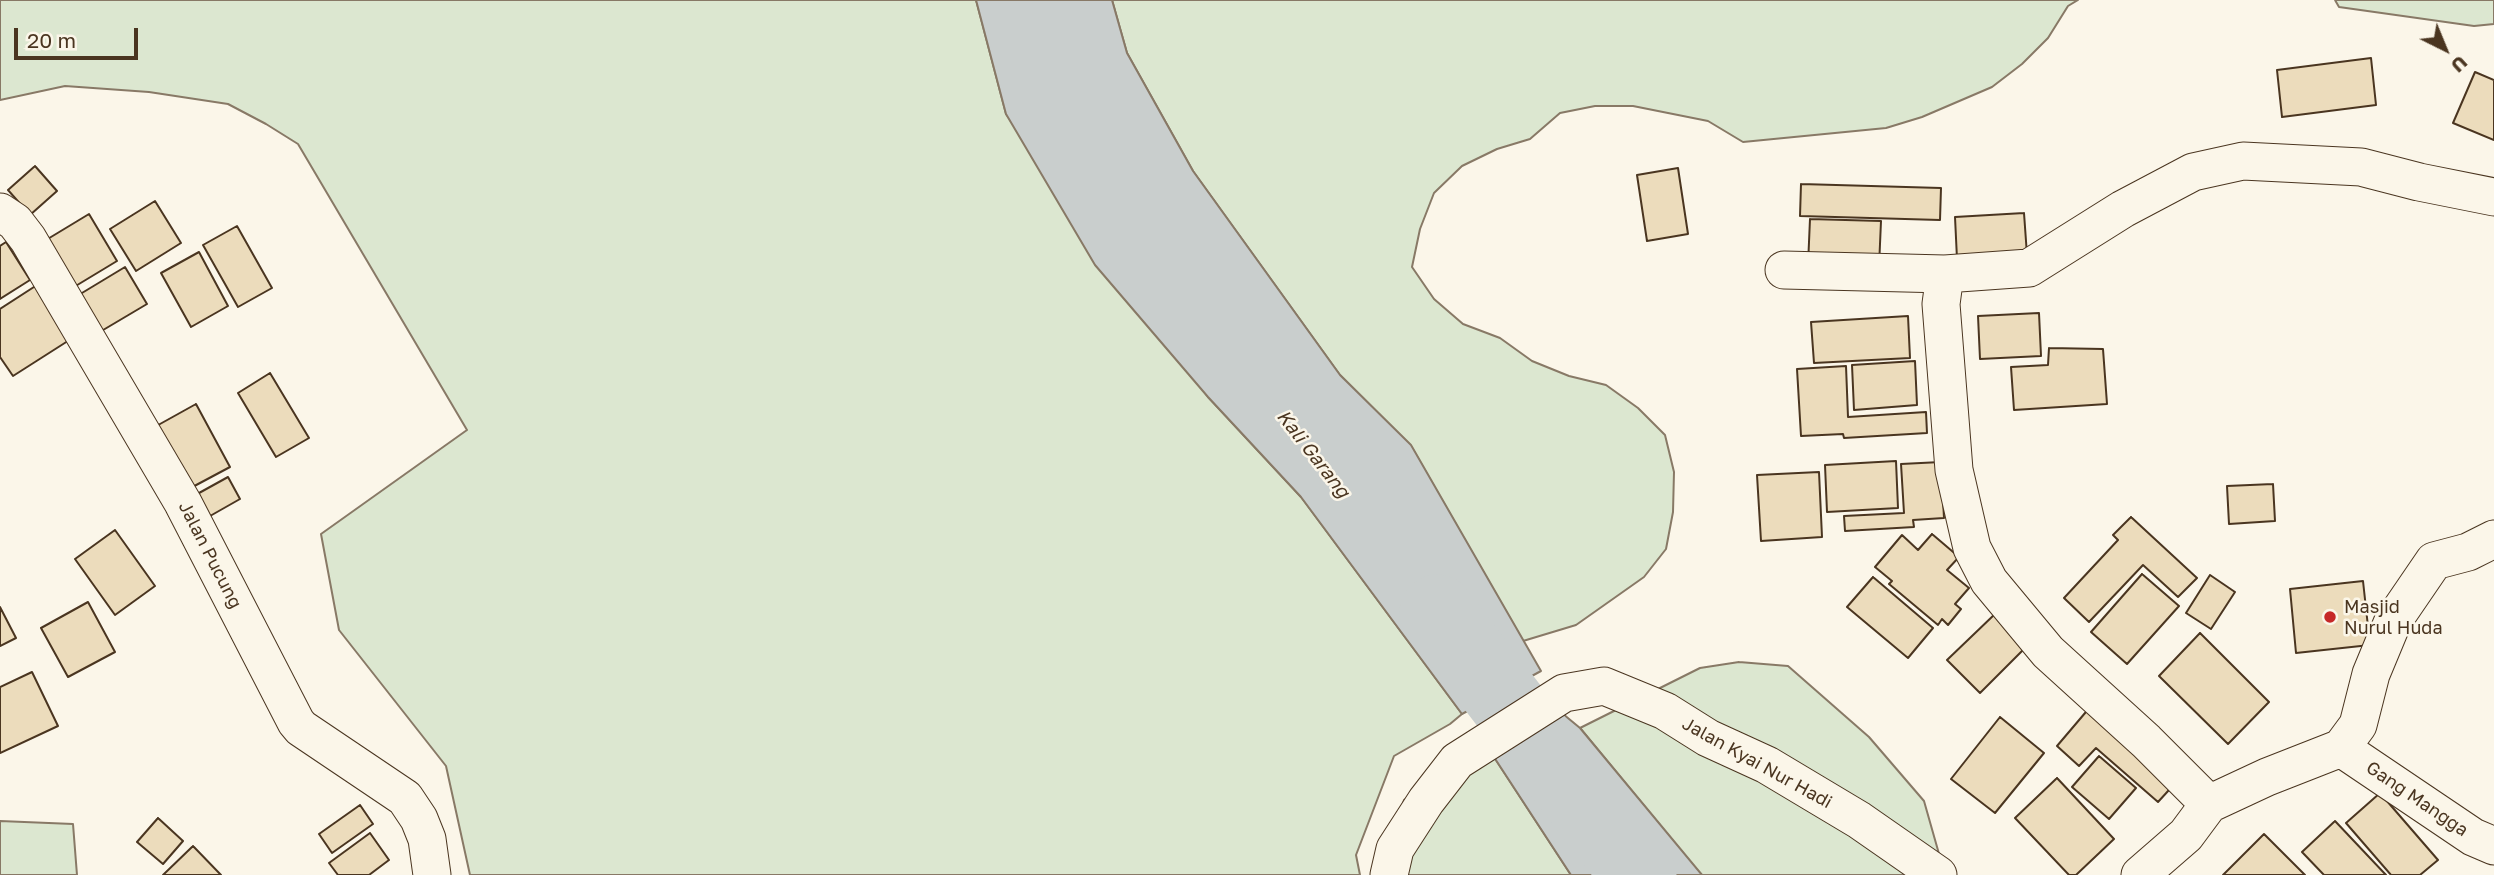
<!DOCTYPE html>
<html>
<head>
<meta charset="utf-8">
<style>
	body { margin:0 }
	#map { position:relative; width:2494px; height:875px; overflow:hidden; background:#fbf6e9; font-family:"Golos Text",sans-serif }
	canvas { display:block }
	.north { position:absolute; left:2410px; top:14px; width:70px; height:70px; -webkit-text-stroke:5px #fbf6e9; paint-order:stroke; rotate:137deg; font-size:19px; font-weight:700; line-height:28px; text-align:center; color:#4a3520 }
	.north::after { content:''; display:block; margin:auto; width:24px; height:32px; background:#4a3520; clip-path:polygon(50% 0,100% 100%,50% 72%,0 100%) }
	.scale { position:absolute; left:14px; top:28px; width:124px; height:32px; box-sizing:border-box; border:4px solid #4a3520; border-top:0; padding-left:9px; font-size:21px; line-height:24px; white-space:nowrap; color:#4a3520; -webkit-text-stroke:5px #fbf6e9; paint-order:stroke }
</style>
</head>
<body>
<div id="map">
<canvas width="2494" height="875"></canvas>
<div class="north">U</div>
<div class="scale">20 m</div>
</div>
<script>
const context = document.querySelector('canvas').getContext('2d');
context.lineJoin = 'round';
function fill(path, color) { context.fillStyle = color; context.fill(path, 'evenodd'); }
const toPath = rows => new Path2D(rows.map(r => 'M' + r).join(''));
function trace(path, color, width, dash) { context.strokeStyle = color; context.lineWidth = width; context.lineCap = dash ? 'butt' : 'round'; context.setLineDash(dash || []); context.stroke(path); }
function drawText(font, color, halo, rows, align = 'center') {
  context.font = font + ' "Golos Text",sans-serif'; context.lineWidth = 5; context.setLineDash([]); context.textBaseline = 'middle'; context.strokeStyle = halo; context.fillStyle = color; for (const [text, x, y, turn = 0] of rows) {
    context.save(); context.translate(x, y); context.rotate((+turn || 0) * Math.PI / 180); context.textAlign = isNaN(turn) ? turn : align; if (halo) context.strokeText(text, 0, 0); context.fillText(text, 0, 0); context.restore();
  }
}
const green = toPath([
	[0,0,976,0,1006,114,1208,397,1301,497,1462,714,1450,724,1394,756,1356,855,1360,875,470,875,446,766,339,630,321,534,467,430,298,144,266,124,228,104,149,92,65,86,0,100,0,0],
	[1112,0,2078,0,2068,6,2048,38,2022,64,1992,87,1922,117,1886,128,1743,142,1708,121,1633,106,1595,106,1560,113,1530,139,1497,149,1462,166,1434,193,1420,229,1412,267,1434,299,1463,324,1500,338,1532,361,1569,376,1606,385,1638,408,1665,435,1674,472,1673,512,1666,549,1644,577,1576,625,1523,641,1411,446,1340,375,1193,171,1127,53,1112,0],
	[2335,0,2494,0,2494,24,2474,26,2339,7,2335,0],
	[1739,662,1788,666,1869,737,1924,801,1945,875,1702,875,1696,869,1580,728,1700,668,1739,662],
	[1490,751,1571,875,1391,875,1388,849,1404,800,1457,772,1490,751],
	[0,821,73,824,77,875,0,875,0,821]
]);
fill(green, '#dce7d0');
trace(green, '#887966', 2);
const water = toPath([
	[976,0,1112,0,1127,53,1193,171,1340,375,1411,445,1541,671,1462,714,1301,497,1208,397,1095,265,1006,114,976,0],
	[1557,709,1580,728,1702,875,1571,875,1490,751,1557,709]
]);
fill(water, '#c9cecd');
trace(water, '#887966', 2);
trace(toPath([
	[1437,612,1639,875]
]), '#c9cecd', 75);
const building = toPath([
	[2371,58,2376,105,2282,117,2277,70,2371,58],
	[2475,72,2494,80,2494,140,2453,123,2475,72],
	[35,166,57,191,30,215,8,190,35,166],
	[1678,168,1688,234,1647,241,1637,175,1678,168],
	[1801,184,1941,188,1940,220,1800,216,1801,184],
	[155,201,181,243,136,271,110,229,155,201],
	[2024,213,2027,255,1957,259,1955,217,2024,213],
	[89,214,117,261,74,287,46,240,89,214],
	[1810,219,1881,221,1879,267,1808,265,1810,219],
	[237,226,272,288,238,307,203,245,237,226],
	[6,242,30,280,0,299,0,246,6,242],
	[199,252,228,306,191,327,161,273,199,252],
	[125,267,147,304,93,336,72,299,125,267],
	[37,285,71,339,13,376,0,357,0,309,37,285],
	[2039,313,2041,356,1980,359,1978,316,2039,313],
	[1908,316,1910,358,1814,363,1811,322,1908,316],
	[2049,348,2103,349,2107,404,2014,410,2011,367,2048,365,2049,348],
	[1915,361,1917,405,1854,410,1852,365,1915,361],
	[1846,366,1848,417,1926,412,1927,433,1844,438,1843,434,1801,436,1797,369,1846,366],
	[270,373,309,438,276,457,238,393,270,373],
	[196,404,230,467,185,491,151,429,196,404],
	[1896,461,1898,508,1827,512,1825,465,1896,461],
	[1941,462,1944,518,1913,520,1914,527,1845,531,1844,516,1904,513,1901,464,1941,462],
	[1819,472,1822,537,1761,541,1757,475,1819,472],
	[228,477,240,499,203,520,190,498,228,477],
	[2273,484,2275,521,2229,524,2227,486,2273,484],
	[2131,517,2197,578,2178,597,2143,565,2089,622,2064,598,2118,540,2113,535,2131,517],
	[115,530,155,586,115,615,75,559,115,530],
	[1932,534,1959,557,1947,570,1969,588,1955,604,1961,609,1948,625,1942,619,1938,625,1889,584,1892,581,1875,567,1902,535,1918,550,1932,534],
	[2142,574,2179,606,2127,664,2091,632,2142,574],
	[2210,575,2235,592,2211,629,2186,613,2210,575],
	[1873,577,1933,628,1908,658,1847,607,1873,577],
	[2363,581,2370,645,2296,653,2290,589,2363,581],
	[88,602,115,652,68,677,41,628,88,602],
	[0,607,16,638,0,646,0,607],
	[1996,613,2028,645,1980,693,1947,660,1996,613],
	[2200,633,2269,702,2228,744,2159,676,2200,633],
	[32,672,58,726,0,753,0,687,32,672],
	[2091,706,2179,779,2158,802,2096,748,2079,766,2057,746,2091,706],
	[2000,717,2044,753,1995,813,1951,779,2000,717],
	[2099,756,2136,788,2109,819,2072,787,2099,756],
	[2057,778,2114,839,2076,875,2069,875,2015,818,2057,778],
	[2380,793,2438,860,2420,875,2391,875,2346,823,2380,793],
	[360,805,373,824,332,853,319,834,360,805],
	[158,818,183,841,163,864,137,842,158,818],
	[2335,821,2386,875,2324,875,2302,852,2335,821],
	[370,833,389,860,369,875,338,875,329,863,370,833],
	[2264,834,2305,875,2223,875,2264,834],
	[193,846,221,875,163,875,193,846]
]);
fill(building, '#ecdcbc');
trace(building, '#4a3520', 2);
const minor = toPath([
	[0,212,15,222,28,239,183,503,296,722,301,728,405,798,419,819,427,839,432,875],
	[1784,270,1945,274],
	[2341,748,2473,837,2494,846],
	[2209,804,2146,741,2048,652,1989,581,1972,548,1954,470,1941,304,1945,274,2029,268,2123,209,2193,172,2243,161,2361,167,2419,182,2494,197],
	[1389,875,1395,849,1426,801,1457,761,1564,693,1604,686,1665,711,1708,738,1767,765,1859,820,1938,875],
	[2140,875,2186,835,2209,804,2267,777,2341,748,2358,725,2371,674,2393,621,2434,561,2468,552,2494,539]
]);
trace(minor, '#4a3520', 39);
trace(minor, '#fbf6e9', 37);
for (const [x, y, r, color] of [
	[2330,617,7,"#c62828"]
]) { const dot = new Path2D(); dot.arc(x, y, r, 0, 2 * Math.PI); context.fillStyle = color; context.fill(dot); trace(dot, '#fbf6e9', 2.5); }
drawText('18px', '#4a3520', '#fbf6e9', [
	["Jalan Pucung",210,555,63],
	["Jalan Kyai Nur Hadi",1757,763,29],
	["Gang Mangga",2417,799,34]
]);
drawText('18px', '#4a3520', '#fbf6e9', [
	["Masjid",2344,607],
	["Nurul Huda",2344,628]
], 'left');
drawText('italic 19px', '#4a3520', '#fbf6e9', [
	["Kali Garang",1313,454,52]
]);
</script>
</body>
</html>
